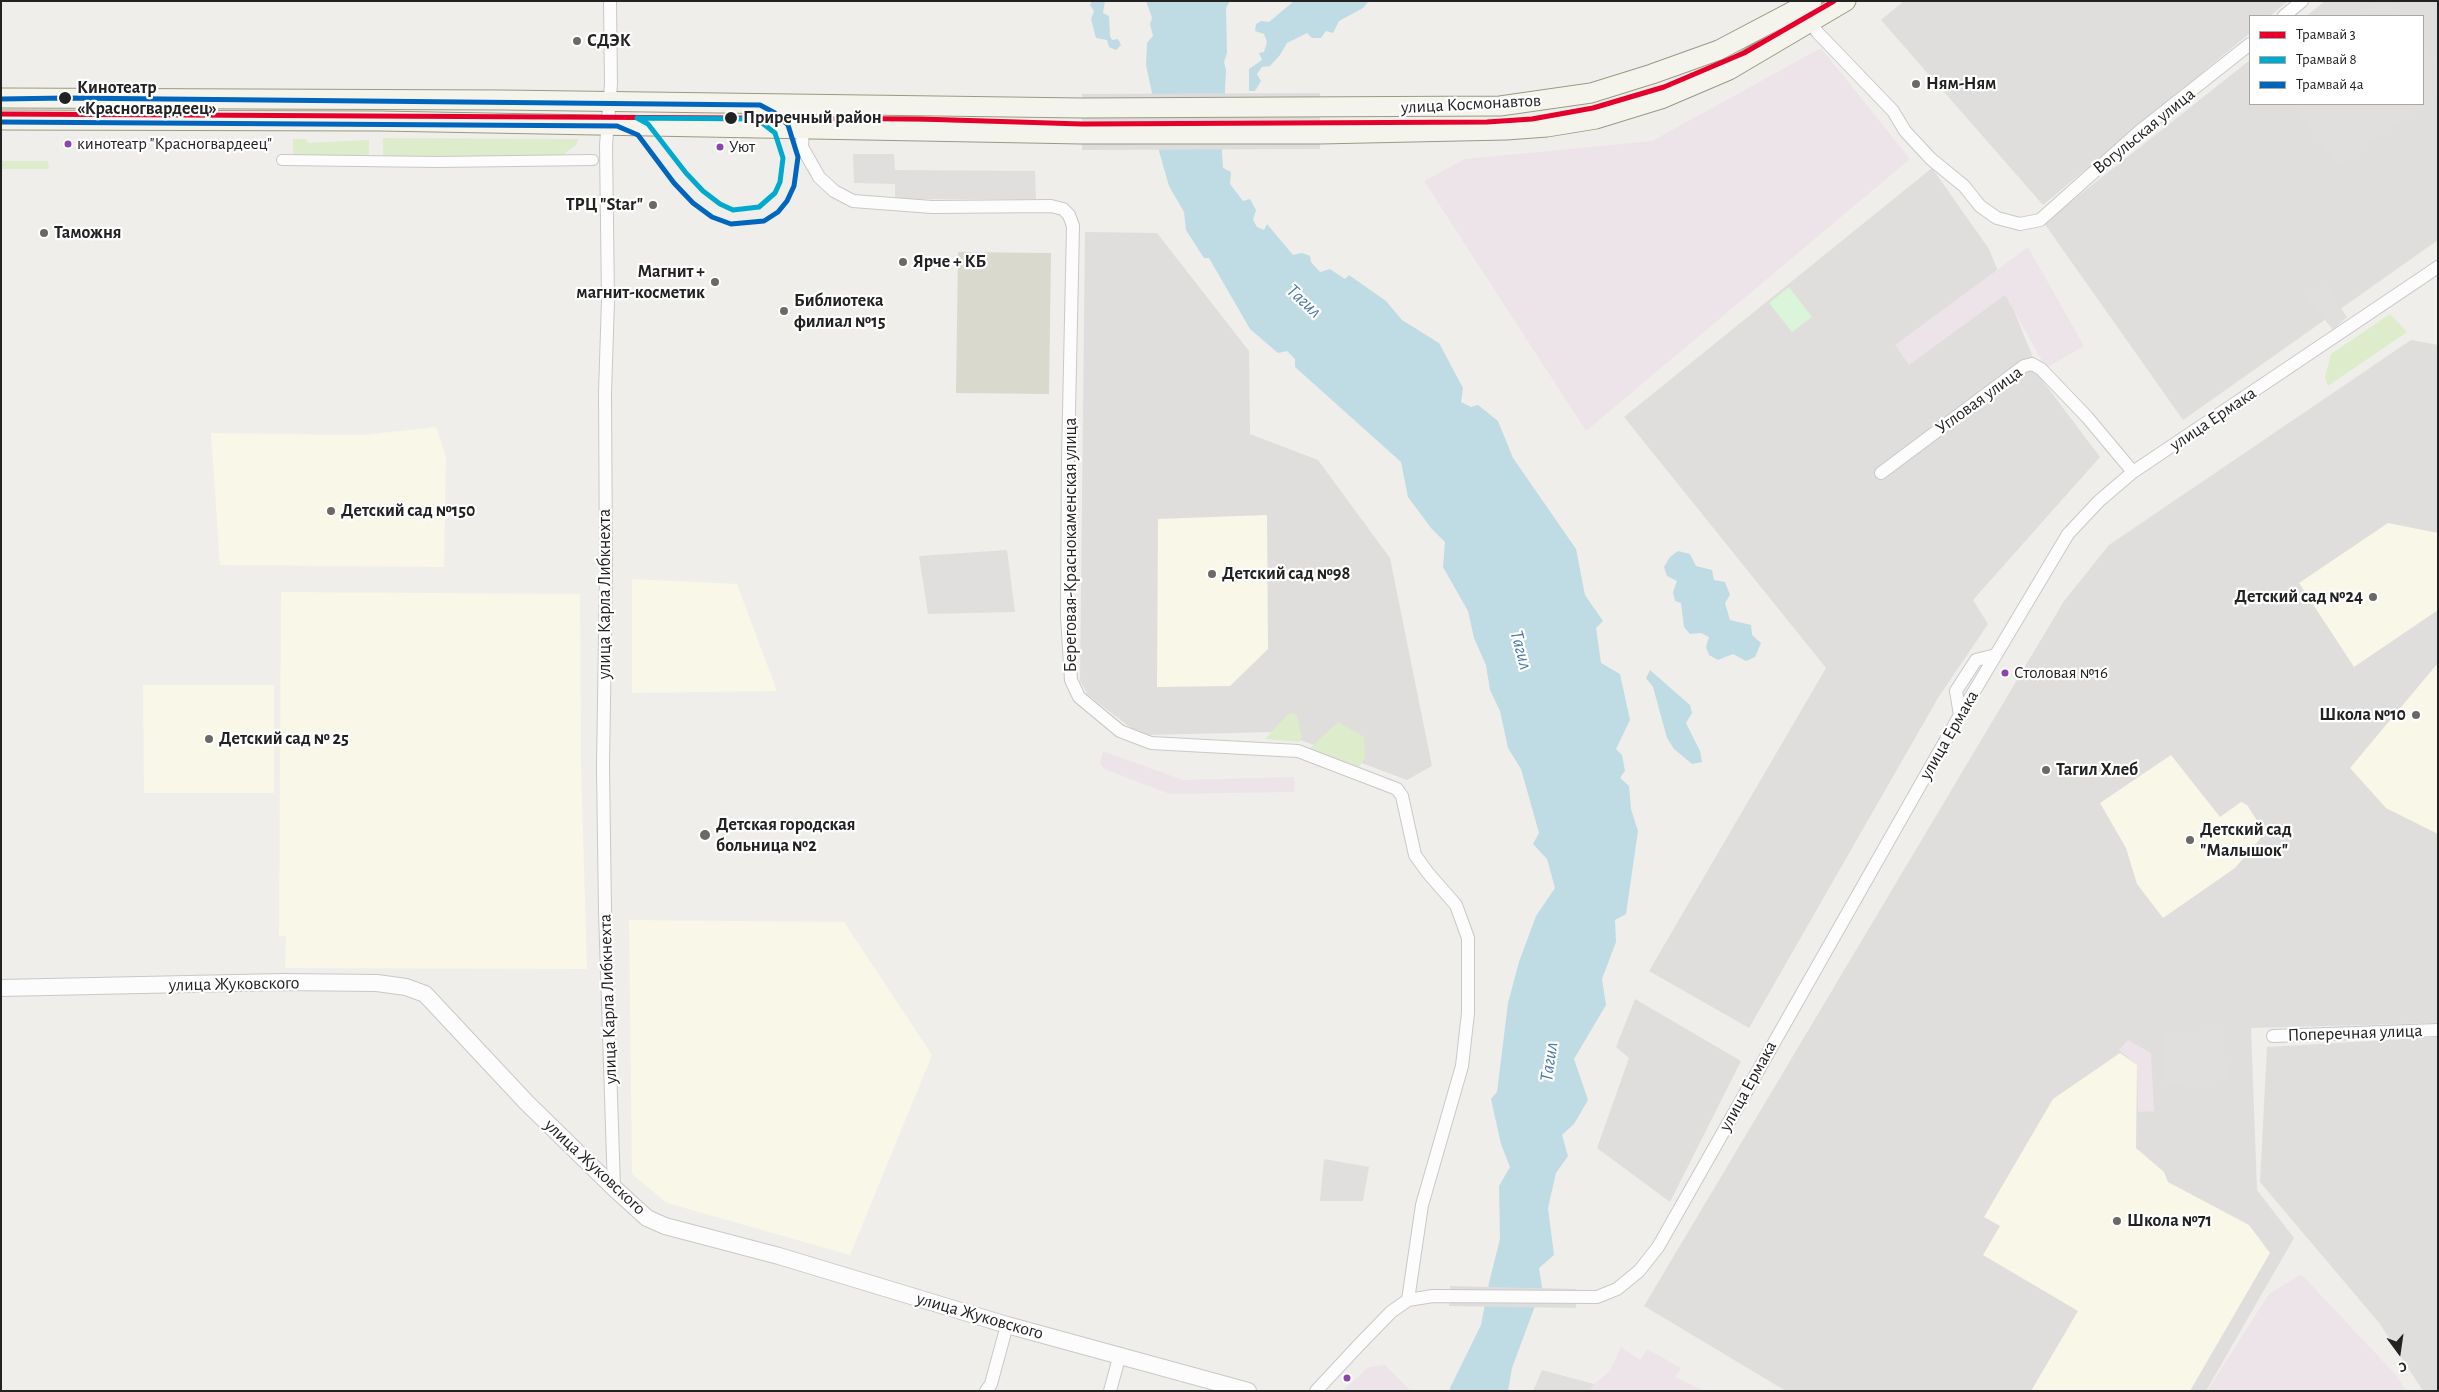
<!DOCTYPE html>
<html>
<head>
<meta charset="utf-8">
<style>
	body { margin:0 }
	#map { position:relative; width:2439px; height:1392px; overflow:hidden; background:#f0eeeb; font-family:"Alegreya Sans",sans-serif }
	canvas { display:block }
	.frame { position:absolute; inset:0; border:2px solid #222; pointer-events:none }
	.legend { position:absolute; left:2249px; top:15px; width:175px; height:90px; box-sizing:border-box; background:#fff; border:1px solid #a7a7a7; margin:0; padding:6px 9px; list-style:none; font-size:15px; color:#222 }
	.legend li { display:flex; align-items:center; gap:10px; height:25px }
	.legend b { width:25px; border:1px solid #a7a7a7 }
	.north { position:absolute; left:2374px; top:1327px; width:50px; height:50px; -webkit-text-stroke:4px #fff; paint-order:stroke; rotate:166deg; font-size:14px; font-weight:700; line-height:20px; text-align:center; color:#222 }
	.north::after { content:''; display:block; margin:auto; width:18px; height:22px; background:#222; clip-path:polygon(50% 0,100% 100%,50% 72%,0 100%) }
</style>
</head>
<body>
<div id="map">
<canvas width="2439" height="1392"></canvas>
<div class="frame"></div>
<ul class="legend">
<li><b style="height:6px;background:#e4002b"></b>Трамвай 3</li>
<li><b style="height:6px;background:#00a9ce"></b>Трамвай 8</li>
<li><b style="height:6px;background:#0065bd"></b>Трамвай 4а</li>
</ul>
<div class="north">С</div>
</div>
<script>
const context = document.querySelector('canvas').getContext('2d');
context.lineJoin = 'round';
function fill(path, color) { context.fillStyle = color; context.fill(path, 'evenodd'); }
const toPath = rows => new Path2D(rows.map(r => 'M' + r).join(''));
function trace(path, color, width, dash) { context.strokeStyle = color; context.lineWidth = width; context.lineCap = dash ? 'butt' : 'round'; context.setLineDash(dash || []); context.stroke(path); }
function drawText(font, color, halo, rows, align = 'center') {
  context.font = font + ' "Alegreya Sans",sans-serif'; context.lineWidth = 4.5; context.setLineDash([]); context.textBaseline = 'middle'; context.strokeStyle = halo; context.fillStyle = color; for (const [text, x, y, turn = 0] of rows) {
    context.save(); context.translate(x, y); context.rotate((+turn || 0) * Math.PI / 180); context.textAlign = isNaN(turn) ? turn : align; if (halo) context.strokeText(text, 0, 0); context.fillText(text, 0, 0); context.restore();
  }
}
fill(toPath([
	[1904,1,2288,1,2270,16,2250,16,2250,33,2043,205,1881,20],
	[2325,1,2438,1,2438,240,2183,420,2044,223,2250,60,2250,104,2423,104,2423,16,2306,16],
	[1932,168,1989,249,2042,380,2100,457,1973,600,1988,624,1938,698,1749,1028,1649,971,1826,668,1624,417],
	[1085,232,1157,233,1249,351,1250,434,1318,460,1390,558,1432,766,1407,780,1279,732,1140,735,1088,695,1080,681],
	[2411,340,2438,345,2438,1023,2251,1028,2257,1190,2294,1238,2206,1391,1786,1391,1644,1306,2064,601,2109,545],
	[1635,999,1741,1061,1670,1202,1597,1148,1629,1058,1616,1047],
	[2438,1037,2438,1391,2423,1391,2380,1324,2260,1182,2267,1047]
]), '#dfdedc');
fill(toPath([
	[1821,48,1910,159,1586,431,1424,181,1465,159,1652,141],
	[2028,247,2084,346,2046,368,2005,295,1909,365,1895,345],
	[1103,751,1183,780,1294,777,1295,792,1170,794,1104,769,1100,763],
	[2128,1040,2151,1053,2154,1111,2138,1112,2137,1065,2119,1050],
	[2301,1274,2397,1376,2406,1391,2207,1391,2269,1294],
	[1621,1347,1640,1360,1647,1349,1681,1368,1675,1377,1705,1391,1590,1391,1594,1384,1609,1372],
	[1385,1365,1411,1391,1342,1391,1369,1367]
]), '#ede4e9');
fill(toPath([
	[436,427,446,457,444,567,220,565,211,433,363,435],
	[1267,515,1268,649,1230,686,1157,687,1158,519],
	[2388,523,2438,533,2438,610,2354,667,2299,583],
	[632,579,737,584,777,691,632,693],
	[281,592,580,594,581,766,587,969,285,968,286,936,279,936],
	[2438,663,2438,834,2386,808,2350,768],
	[143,685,274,685,274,793,144,793],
	[2171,755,2220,817,2241,802,2247,805,2265,833,2235,868,2163,918,2137,884,2126,848,2100,803],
	[629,920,844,922,932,1055,850,1255,667,1203,632,1174],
	[2120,1053,2137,1065,2136,1148,2164,1172,2168,1182,2249,1225,2270,1253,2190,1391,2031,1391,2078,1311,1983,1255,2000,1226,1984,1217,2053,1099]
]), '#f8f7e8');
fill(toPath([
	[958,252,1051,253,1049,394,956,393]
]), '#d9d9cd');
fill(toPath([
	[383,138,579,139,575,146,560,157,383,156],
	[293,139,305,139,309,143,369,140,369,156,293,155],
	[1,161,48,161,49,169,1,169],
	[2390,314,2407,332,2328,386,2325,377,2331,354],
	[1293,713,1297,716,1302,737,1299,742,1265,739,1288,714],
	[1338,722,1364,737,1365,758,1359,767,1349,768,1308,750]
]), '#ddeccb');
fill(toPath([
	[1789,287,1812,317,1792,332,1769,303]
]), '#daf5da');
fill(toPath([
	[2378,1,2392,1,2402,16,2359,16],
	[2423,46,2438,67,2438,95,2337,166,2293,104,2423,104],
	[853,154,894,154,895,170,1035,171,1036,199,895,199,895,184,854,183],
	[2325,284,2347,317,2333,330,2306,296],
	[1007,550,1015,612,928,614,919,556],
	[2223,1031,2227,1080,2165,1083,2163,1032],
	[1324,1159,1369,1167,1363,1201,1320,1201],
	[1542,1370,1594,1384,1590,1391,1533,1391]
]), '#e0dfde');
fill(toPath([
	[1092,1,1105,1,1103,13,1109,16,1110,36,1112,40,1118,39,1121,45,1116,50,1109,47,1107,40,1096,38,1091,19,1094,11,1090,5],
	[1146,1,1230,1,1226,8,1227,53,1224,62,1226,70,1222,153,1223,168,1231,172,1230,184,1243,201,1250,199,1256,210,1253,220,1257,227,1264,230,1267,224,1293,255,1302,253,1310,256,1311,262,1320,272,1330,269,1345,279,1349,275,1386,301,1402,320,1439,343,1463,388,1461,402,1471,407,1478,405,1498,421,1513,458,1576,549,1585,595,1603,621,1596,628,1601,663,1620,674,1630,720,1616,749,1622,755,1625,771,1620,778,1629,786,1631,809,1638,831,1626,914,1615,920,1616,942,1602,979,1606,1005,1574,1059,1588,1100,1574,1124,1562,1135,1568,1156,1556,1173,1548,1208,1554,1255,1539,1268,1542,1287,1512,1368,1508,1391,1450,1391,1450,1388,1481,1325,1489,1283,1500,1239,1499,1186,1510,1167,1501,1144,1491,1099,1497,1092,1508,1003,1519,962,1536,916,1555,888,1547,859,1533,844,1539,833,1521,769,1508,748,1500,711,1490,690,1486,665,1474,638,1468,611,1443,567,1445,542,1431,528,1408,497,1401,462,1295,367,1295,359,1287,351,1278,353,1250,329,1209,258,1204,258,1186,230,1184,212,1169,186,1159,151,1152,93,1146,65,1147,43,1153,36,1150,24,1152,18],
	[1294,1,1369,1,1363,8,1339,21,1333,33,1326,31,1321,38,1312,38,1307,33,1287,43,1280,55,1270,66,1262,67,1257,74,1261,81,1255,91,1249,91,1249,69,1262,60,1259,53,1264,52,1267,42,1264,34,1255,31,1256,24,1261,21,1269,22],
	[1678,551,1690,554,1696,566,1712,570,1714,580,1725,582,1730,595,1725,603,1730,620,1751,625,1752,635,1761,643,1755,657,1746,661,1733,654,1718,660,1709,655,1706,647,1709,637,1701,633,1690,634,1684,627,1681,603,1675,601,1673,592,1677,581,1667,576,1664,567,1670,557],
	[1650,670,1690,705,1692,713,1686,723,1700,751,1702,762,1692,764,1674,749,1667,738,1653,687,1646,678]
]), '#bfdbe3');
fill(toPath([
	[1320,93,1320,149,1082,150,1082,94],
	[1450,1286,1576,1289,1576,1308,1449,1306]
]), '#dedddd');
const pedestrian = toPath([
	[282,160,438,162,593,160]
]);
const minor = toPath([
	[610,1,611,84,606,145,608,300,605,393,606,573,603,766,605,912,614,1188],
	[2284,16,2302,1],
	[1806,17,1818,33,1893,111,1905,131,1931,159,1964,186,1980,206,1997,218,2020,224,2040,220,2140,131,2250,44],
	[804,106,802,147,819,177,834,191,853,201,932,207,1051,206,1063,209,1069,215,1073,226,1068,459,1067,617,1071,680,1079,697,1120,731,1151,743,1298,751,1397,789,1402,796,1415,855,1428,873,1456,905,1468,938,1468,1013,1462,1066,1422,1205,1408,1300,1391,1312,1358,1346,1316,1391],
	[1881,473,2024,366,2032,364,2041,369,2087,417,2133,472],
	[1960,715,1956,691,1976,660,1996,655],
	[2273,1036,2438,1030],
	[1408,1300,1433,1296,1597,1297,1617,1289,1639,1271,1658,1247,1960,715,2068,534,2099,501,2133,472,2438,267],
	[986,1391,991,1384,1007,1325],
	[1110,1391,1120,1354]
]);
const tertiary = toPath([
	[1,988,282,982,377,983,406,987,425,994,527,1103,614,1188,647,1218,665,1226,779,1256,1007,1325,1248,1391]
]);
const secondary = toPath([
	[1,98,503,100,1082,108,1500,106,1591,93,1652,74,1719,50,1812,1],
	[1,120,380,121,1082,134,1320,134,1506,130,1547,127,1596,119,1661,99,1729,70,1846,1]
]);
trace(pedestrian, '#c9c8c7', 12);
trace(minor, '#c9c8c7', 14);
trace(tertiary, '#c9c8c7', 18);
trace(secondary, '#999a82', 21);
trace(pedestrian, '#fdfcfc', 10);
trace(minor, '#fdfcfc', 12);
trace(tertiary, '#fdfcfc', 16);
trace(secondary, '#f4f4ed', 19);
trace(toPath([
	[1,114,920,119,1082,124,1487,122,1532,119,1593,108,1664,87,1744,53,1834,1]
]), '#e4002b', 5);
trace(toPath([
	[637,118,757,119,775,133,783,158,780,182,775,193,759,207,733,210,720,204,703,191,686,173,648,124,637,118]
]), '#00a9ce', 5);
trace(toPath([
	[1,99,66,98,760,105,775,113,788,125,798,157,794,186,787,201,778,212,764,221,731,224,712,217,693,203,674,183,638,135,617,126,1,122]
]), '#0065bd', 5);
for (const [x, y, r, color] of [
	[577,41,5,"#6a6968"],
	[1916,84,5,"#6a6968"],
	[65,98,7,"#222"],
	[731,118,7,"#222"],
	[68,144,4.5,"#8e44ad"],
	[720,147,4.5,"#8e44ad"],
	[653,205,5,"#6a6968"],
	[44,233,5,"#6a6968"],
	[903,262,5,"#6a6968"],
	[715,282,5,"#6a6968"],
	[784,311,5,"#6a6968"],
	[331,511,5,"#6a6968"],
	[1212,574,5,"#6a6968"],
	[2373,597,5,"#6a6968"],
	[2005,673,4.5,"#8e44ad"],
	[2416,715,5,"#6a6968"],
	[209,739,5,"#6a6968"],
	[2046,770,5,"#6a6968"],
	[705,835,6,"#6a6968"],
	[2190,840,5,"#6a6968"],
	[2117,1221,5,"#6a6968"],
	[1347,1378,4.5,"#8e44ad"]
]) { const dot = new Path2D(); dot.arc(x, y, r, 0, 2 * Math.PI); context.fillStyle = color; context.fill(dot); trace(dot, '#fff', 2); }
drawText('17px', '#222', '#fff', [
	["кинотеатр \"Красногвардеец\"",77,144],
	["Уют",729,147],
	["Столовая №16",2014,673]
], 'left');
drawText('bold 18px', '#222', '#fff', [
	["СДЭК",587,41],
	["Ням-Ням",1926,84],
	["ТРЦ \"Star\"",643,205,"right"],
	["Таможня",54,233],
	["Ярче + КБ",913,262],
	["Магнит +",705,272,"right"],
	["магнит-косметик",705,293,"right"],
	["Библиотека",794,301],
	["филиал №15",794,322],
	["Детский сад №150",341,511],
	["Детский сад №98",1222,574],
	["Детский сад №24",2363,597,"right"],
	["Школа №10",2406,715,"right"],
	["Детский сад № 25",219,739],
	["Тагил Хлеб",2056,770],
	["Детская городская",716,825],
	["больница №2",716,846],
	["Детский сад",2200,830],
	["\"Малышок\"",2200,851],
	["Школа №71",2127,1221]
], 'left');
drawText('bold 18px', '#222', '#fff', [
	["Кинотеатр",77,88],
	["«Красногвардеец»",77,109],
	["Приречный район",743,118]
], 'left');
drawText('18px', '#222', '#fff', [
	["улица Космонавтов",1471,104,-3],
	["Вогульская улица",2144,131,-39],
	["Угловая улица",1979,400,-36],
	["улица Ермака",2213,419,-34],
	["Береговая-Краснокаменская улица",1071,545,-90],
	["улица Карла Либкнехта",605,594,-90],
	["улица Ермака",1949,735,-60],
	["улица Жуковского",234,984,-1],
	["улица Карла Либкнехта",608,999,-92],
	["Поперечная улица",2355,1033,-2],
	["улица Ермака",1748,1086,-61],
	["улица Жуковского",595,1167,43],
	["улица Жуковского",980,1316,16]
]);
drawText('italic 19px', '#4a7aab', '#fff', [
	["Тагил",1304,301,43],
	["Тагил",1521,650,75],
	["Тагил",1549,1062,-82]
]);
</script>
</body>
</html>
